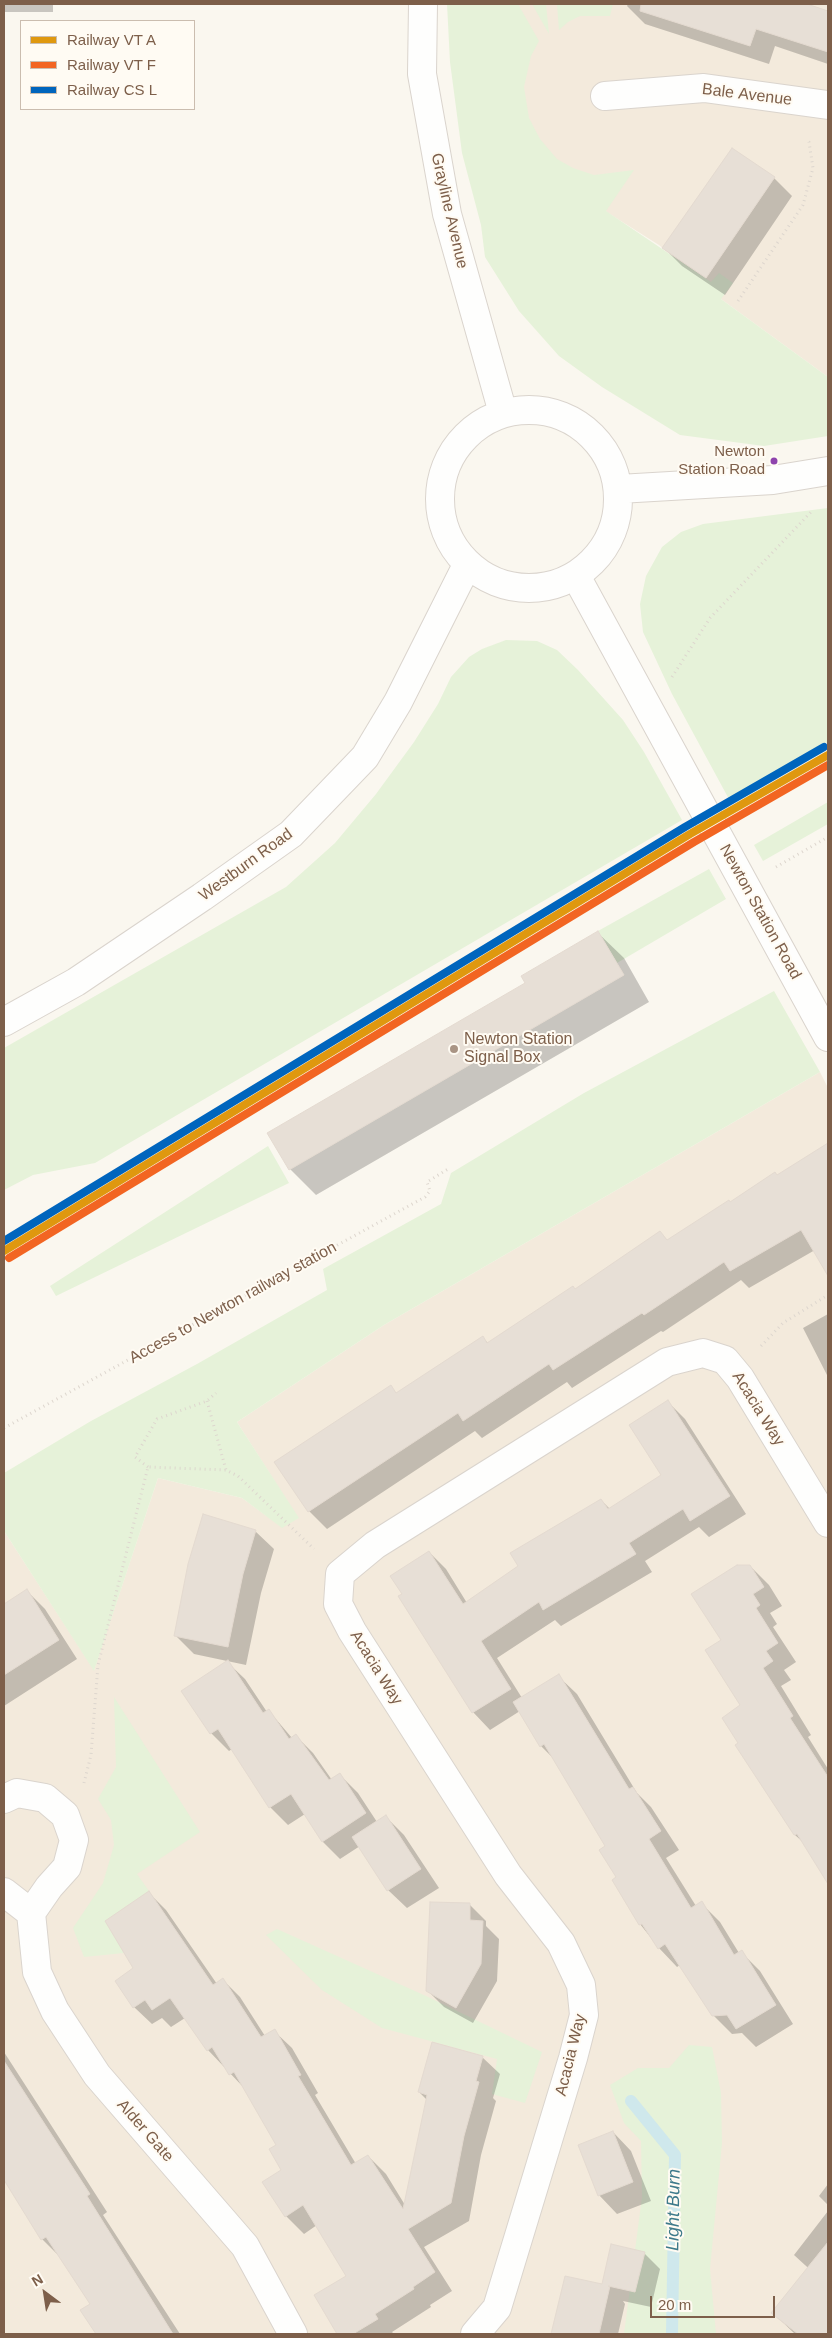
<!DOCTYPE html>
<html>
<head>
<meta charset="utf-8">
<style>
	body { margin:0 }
	#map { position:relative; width:832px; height:2338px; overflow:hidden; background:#faf7ef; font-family:Arial,sans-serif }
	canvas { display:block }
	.frame { position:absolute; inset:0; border:5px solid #7d5f4a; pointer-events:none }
	.legend { position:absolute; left:20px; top:20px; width:175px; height:90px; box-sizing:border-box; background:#fffbf3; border:1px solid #cbbdaf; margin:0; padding:6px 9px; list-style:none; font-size:15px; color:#7d5f4a }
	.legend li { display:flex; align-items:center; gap:10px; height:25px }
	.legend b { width:25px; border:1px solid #cbbdaf }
	.north { position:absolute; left:20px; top:2268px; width:50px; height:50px; -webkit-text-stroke:4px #fffbf3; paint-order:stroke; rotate:329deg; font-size:14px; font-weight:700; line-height:20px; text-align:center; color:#7d5f4a }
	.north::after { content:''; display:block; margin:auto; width:18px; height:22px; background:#7d5f4a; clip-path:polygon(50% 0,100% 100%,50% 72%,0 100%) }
	.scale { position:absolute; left:650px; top:2296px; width:125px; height:22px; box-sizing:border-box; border:2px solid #7d5f4a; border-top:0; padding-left:6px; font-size:15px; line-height:18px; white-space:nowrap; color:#7d5f4a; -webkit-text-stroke:4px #fffbf3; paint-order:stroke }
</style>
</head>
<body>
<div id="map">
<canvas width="832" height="2338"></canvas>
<div class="frame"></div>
<ul class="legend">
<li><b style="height:6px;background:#df980f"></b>Railway VT A</li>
<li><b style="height:6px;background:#f26522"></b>Railway VT F</li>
<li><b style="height:6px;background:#0065bd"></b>Railway CS L</li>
</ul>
<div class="north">N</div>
<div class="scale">20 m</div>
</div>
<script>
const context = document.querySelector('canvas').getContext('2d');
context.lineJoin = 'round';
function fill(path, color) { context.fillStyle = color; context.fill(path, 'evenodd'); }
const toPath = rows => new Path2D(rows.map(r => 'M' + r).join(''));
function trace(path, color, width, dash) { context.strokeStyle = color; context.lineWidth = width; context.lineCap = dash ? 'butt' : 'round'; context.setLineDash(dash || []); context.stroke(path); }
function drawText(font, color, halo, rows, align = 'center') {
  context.font = font + ' Arial,sans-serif'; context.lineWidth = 4; context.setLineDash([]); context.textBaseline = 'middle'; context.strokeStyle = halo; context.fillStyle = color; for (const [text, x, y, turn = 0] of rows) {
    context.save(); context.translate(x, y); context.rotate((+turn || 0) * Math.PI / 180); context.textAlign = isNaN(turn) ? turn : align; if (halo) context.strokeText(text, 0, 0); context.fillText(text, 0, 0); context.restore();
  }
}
fill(toPath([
	[479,4,828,4,828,377,721,299,659,245,605,211,506,138],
	[820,1072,828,1088,828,2334,4,2334,4,1531,94,1670,158,1478,242,1498,282,1527,298,1518,237,1422,384,1325]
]), '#f3eadc');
fill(toPath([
	[447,4,518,4,539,41,531,56,524,87,529,118,540,139,557,159,573,168,594,175,634,170,606,211,711,282,719,273,733,283,721,299,828,377,828,436,764,446,680,435,602,387,559,356,519,311,485,257,481,225,462,153,450,62],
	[532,4,546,4,549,34],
	[557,4,613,4,610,16,580,16,568,22,559,30],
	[828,508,828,742,730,801,672,694,643,632,640,604,646,576,662,547,681,532,703,524],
	[506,640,537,641,557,650,578,670,623,720,644,752,682,820,95,1163,33,1175,4,1190,4,1048,286,887,335,843,376,794,414,742,438,704,451,677,469,657,482,649],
	[828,802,828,824,763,861,754,845],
	[709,869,726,899,617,963,598,931],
	[774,991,820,1072,384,1325,237,1422,299,1518,282,1528,242,1498,158,1478,94,1671,4,1531,4,1473,91,1421,197,1364,327,1290,323,1269,441,1204,451,1173,584,1093],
	[268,1146,289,1183,56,1296,50,1286],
	[114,1697,200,1832,137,1874,149,1891,105,1921,124,1953,84,1957,73,1928,103,1883,114,1845,111,1820,98,1799,116,1767],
	[277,1929,426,1996,542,2052,525,2103,492,2094,497,2059,382,2028,322,1990,266,1935],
	[689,2045,712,2047,721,2093,722,2143,710,2269,716,2334,624,2334,642,2197,641,2141,624,2123,610,2085,638,2068,669,2068]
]), '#e6f2d9');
fill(toPath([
	[4,4,53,4,53,12,4,12],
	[628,4,803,4,828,12,828,64,775,46,769,64,645,24,627,6],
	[774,178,792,196,725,295,682,266,664,248],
	[598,933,624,958,649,1002,316,1195,290,1169,269,1133,527,983],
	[824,1148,828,1152,828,1274,815,1250,749,1288,741,1280,663,1332,661,1331,572,1388,567,1382,482,1438,475,1431,327,1529,309,1511,390,1387,397,1394,483,1338,488,1343,575,1290,660,1233,668,1241],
	[828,1314,828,1377,803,1328],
	[668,1402,685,1419,746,1514,709,1537,699,1527,645,1561,652,1572,561,1626,555,1620,497,1658,522,1698,558,1676,577,1694,637,1793,651,1807,679,1850,666,1858,696,1906,701,1903,720,1922,739,1953,741,1952,760,1971,793,2024,756,2047,742,2033,732,2034,713,2015,680,1965,677,1967,659,1948,640,1924,618,1878,607,1846,555,1760,541,1746,520,1711,490,1730,473,1712,403,1594,429,1552,446,1569,467,1603,519,1567,601,1500,610,1509,663,1476],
	[255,1531,274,1549,261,1593,246,1665,194,1654,175,1635],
	[750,1566,769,1585,782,1606,770,1613,777,1624,773,1627,796,1662,784,1670,791,1680,781,1686,811,1735,808,1737,828,1769,828,1881,805,1844,795,1835,740,1743,742,1706,722,1640],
	[27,1591,45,1609,77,1659,4,1706,4,1606],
	[227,1662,245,1679,267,1712,269,1711,292,1738,295,1735,313,1753,332,1780,340,1775,358,1793,377,1822,386,1817,404,1835,439,1888,407,1908,388,1890,360,1846,340,1859,323,1842,305,1814,288,1825,270,1807,232,1749,229,1751,211,1733],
	[149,1893,166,1910,217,1984,223,1980,240,1997,265,2036,274,2031,292,2048,318,2093,315,2095,356,2164,368,2156,386,2174,405,2205,427,2100,419,2092,482,2057,500,2074,493,2098,496,2101,481,2155,469,2221,424,2247,452,2291,430,2305,431,2307,392,2332,394,2334,339,2334,316,2295,348,2276,317,2225,304,2234,286,2216,283,2171,278,2145,246,2090,208,2050,185,2018,171,2027,162,2018,152,2024,134,2007,135,1968],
	[470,1905,486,1921,486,1926,499,1939,497,1981,473,2023,444,2007,427,1990],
	[4,2052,107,2212,103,2215,180,2334,98,2334,82,2310,91,2304,60,2257,42,2239,4,2179],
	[613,2132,631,2151,651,2201,617,2214,599,2195],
	[828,2184,828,2205,819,2196],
	[828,2211,828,2286,794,2255],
	[644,2253,660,2269,651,2307,623,2301,625,2304,618,2334,552,2334,566,2278,603,2286],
	[804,2275,828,2294,828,2334,795,2334,773,2313]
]), '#0003');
trace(toPath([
	[631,2101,675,2155,672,2334]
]), '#cfe8ec', 12);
const building = toPath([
	[641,4,807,4,828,11,828,52,756,29,750,46,640,11,641,4],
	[732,148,775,177,706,278,662,248,732,148],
	[598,931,624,975,289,1170,267,1133,525,983,521,976,598,931],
	[828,1143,828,1276,801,1230,730,1271,724,1262,644,1315,642,1313,553,1370,549,1364,463,1421,458,1413,308,1512,274,1462,391,1385,396,1393,483,1336,487,1343,573,1286,575,1289,660,1231,667,1240,729,1200,730,1202,775,1172,777,1175,828,1143],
	[668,1400,730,1496,690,1521,683,1509,629,1543,636,1554,543,1610,539,1602,481,1641,511,1689,472,1713,398,1596,402,1594,390,1576,429,1551,463,1604,518,1566,510,1553,601,1499,608,1509,661,1475,629,1425,668,1400],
	[203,1514,256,1530,243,1574,228,1647,174,1636,188,1564,203,1514],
	[737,1565,750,1565,764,1587,753,1594,760,1605,756,1608,778,1643,766,1651,773,1661,763,1668,793,1716,790,1718,828,1777,828,1884,797,1834,794,1835,735,1745,738,1743,722,1718,740,1705,705,1650,721,1640,691,1594,737,1565],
	[27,1589,59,1640,4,1675,4,1604,27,1589],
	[228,1660,263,1713,269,1709,289,1739,296,1734,329,1780,340,1773,366,1813,322,1842,291,1794,269,1808,218,1729,210,1734,181,1691,228,1660],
	[559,1674,629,1789,633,1787,661,1831,649,1839,691,1908,702,1901,734,1955,742,1950,776,2005,736,2029,727,2015,712,2016,665,1944,658,1949,642,1924,639,1925,612,1880,616,1877,599,1850,605,1846,544,1744,540,1747,513,1702,559,1674],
	[386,1815,421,1869,387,1891,352,1837,386,1815],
	[149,1891,213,1985,223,1978,261,2037,275,2029,301,2075,298,2076,351,2165,368,2155,403,2209,427,2095,418,2092,432,2042,483,2056,476,2081,479,2082,464,2136,451,2203,408,2229,435,2272,413,2287,414,2289,375,2314,378,2319,353,2334,337,2334,314,2295,346,2276,303,2205,285,2217,262,2182,281,2170,269,2149,276,2145,234,2072,229,2075,212,2047,207,2051,170,1998,152,2010,145,2000,133,2008,115,1981,133,1968,105,1921,149,1891],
	[430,1902,470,1903,470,1920,483,1921,481,1964,456,2008,426,1991,430,1902],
	[4,2061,90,2194,87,2196,173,2334,96,2334,80,2310,90,2304,46,2237,41,2240,4,2180,4,2061],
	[613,2131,633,2182,598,2196,578,2145,613,2131],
	[828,2242,828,2334,798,2334,771,2313,828,2242],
	[611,2244,645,2252,635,2292,608,2286,610,2286,599,2334,551,2334,565,2276,602,2284,611,2244]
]);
fill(building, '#e7dfd6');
trace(building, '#e4dad0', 1);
const minor = toPath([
	[423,4,422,74,447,214,503,413],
	[605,96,704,88,828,105],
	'440 499a89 89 0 1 1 178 0a89 89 0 1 1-178 0Z',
	[619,489,773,480,828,471],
	[576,576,828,1037],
	[4,1022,76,982,202,897,291,834,365,757,398,702,467,565],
	[4,1799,17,1793,45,1798,65,1815,74,1840,67,1867,49,1887,31,1913,4,1892],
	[31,1913,37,1972,55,2011,97,2075,245,2246,293,2334],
	[475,2334,497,2308,573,2058,584,2015,581,1985,561,1943,508,1875,352,1631,338,1604,340,1574,375,1545,667,1362,703,1353,725,1360,740,1378,828,1523]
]);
trace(minor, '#dad4cd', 30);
trace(toPath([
	[738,301,803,205,813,168,809,142,806,139],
	[672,677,710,618,811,512],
	[776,867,828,837],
	[761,1346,783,1323,828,1295],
	[207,1401,226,1470],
	[4,1428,425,1197,430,1191,427,1182,448,1169],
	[148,1467,135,1457,157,1419,207,1401,216,1393],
	[84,1783,91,1755,98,1665,148,1467,226,1470,238,1476,314,1549]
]), '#ddd6ce', 3, [1, 4]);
trace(minor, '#fefefd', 28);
trace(toPath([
	[4,1251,690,834,828,755]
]), '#df980f', 8);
trace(toPath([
	[9,1258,694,842,828,765]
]), '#f26522', 8);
trace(toPath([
	[4,1241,685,827,824,747]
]), '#0065bd', 8);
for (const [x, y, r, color] of [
	[774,461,4.5,"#8e44ad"],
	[454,1049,5,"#a99484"]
]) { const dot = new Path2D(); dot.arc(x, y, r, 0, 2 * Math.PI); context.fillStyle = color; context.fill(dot); trace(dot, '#fffbf3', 2); }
drawText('15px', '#7d5f4a', '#fffbf3', [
	["Newton",765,452],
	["Station Road",765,470]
], 'right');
drawText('16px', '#7d5f4a', '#fffbf3', [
	["Bale Avenue",747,95,7],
	["Grayline Avenue",449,211,77],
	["Westburn Road",246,865,-36],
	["Newton Station Road",760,912,61],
	["Access to Newton railway station",233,1303,-29],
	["Acacia Way",758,1409,58],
	["Acacia Way",376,1668,58],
	["Acacia Way",571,2055,-76],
	["Alder Gate",145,2131,49]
]);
drawText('16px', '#7d5f4a', '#fffbf3', [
	["Newton Station",464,1040],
	["Signal Box",464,1058]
], 'left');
drawText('italic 18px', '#3e7a8b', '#fffbf3', [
	["Light Burn",674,2210,-89]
]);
</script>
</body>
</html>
